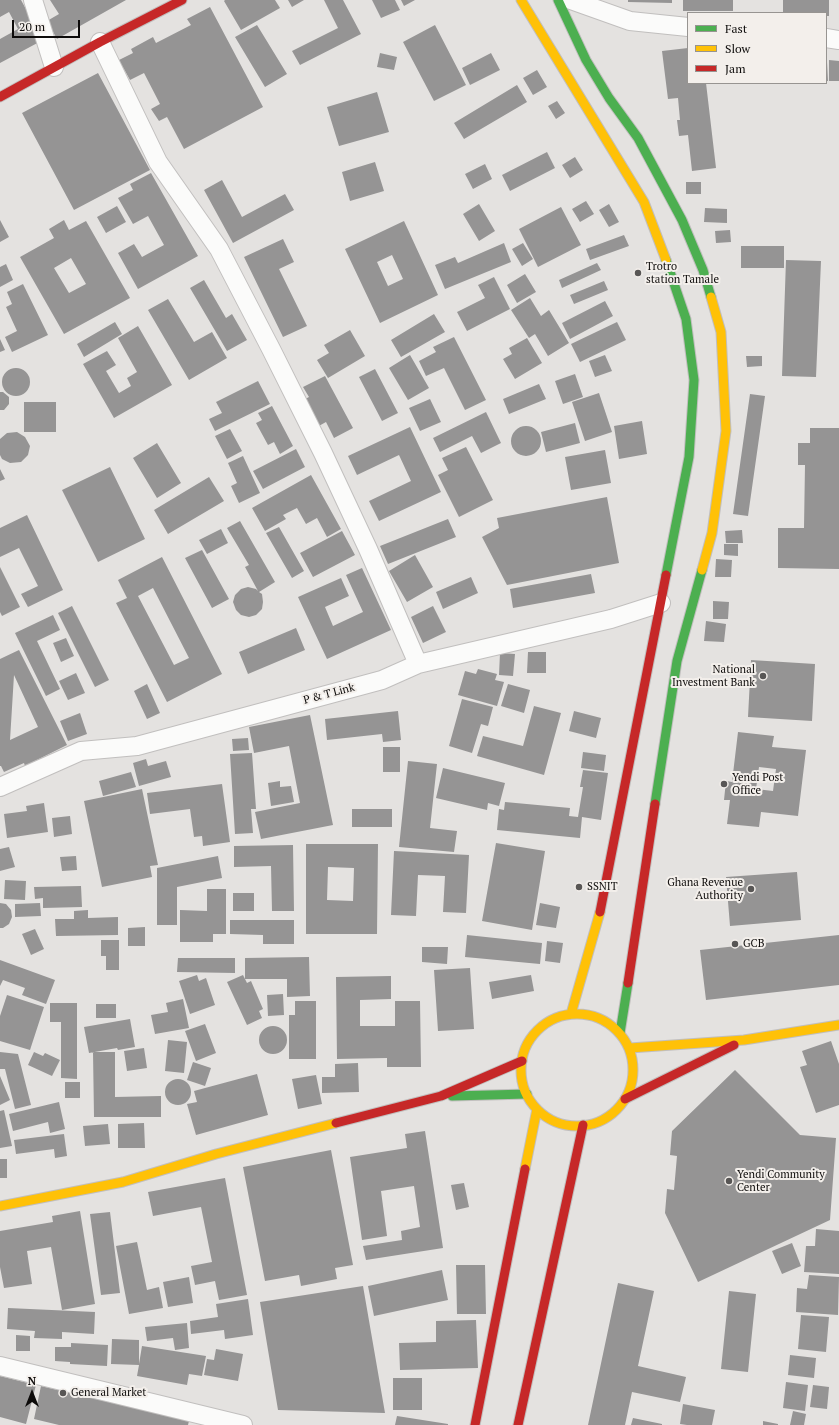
<!DOCTYPE html>
<html>
<head>
<meta charset="utf-8">
<style>
	body { margin:0 }
	#map { position:relative; width:839px; height:1425px; overflow:hidden; background:#e4e2e0; font-family:"PT Serif",serif }
	canvas { display:block }
	.legend { position:absolute; left:687px; top:12px; width:140px; height:72px; box-sizing:border-box; background:#f3efeb; border:1px solid #979491; margin:0; padding:5px 7px; list-style:none; font-size:12px; color:#0d0b0a }
	.legend li { display:flex; align-items:center; gap:8px; height:20px }
	.legend b { width:20px; border:1px solid #979491 }
	.north { position:absolute; left:12px; top:1373px; width:40px; height:40px; -webkit-text-stroke:3px #f3efeb; paint-order:stroke; rotate:0deg; font-size:11px; font-weight:700; line-height:16px; text-align:center; color:#0d0b0a }
	.north::after { content:''; display:block; margin:auto; width:14px; height:18px; background:#0d0b0a; clip-path:polygon(50% 0,100% 100%,50% 72%,0 100%) }
	.scale { position:absolute; left:12px; top:20px; width:68px; height:18px; box-sizing:border-box; border:2px solid #0d0b0a; border-top:0; padding-left:5px; font-size:12px; line-height:14px; white-space:nowrap; color:#0d0b0a; -webkit-text-stroke:3px #f3efeb; paint-order:stroke }
</style>
</head>
<body>
<div id="map">
<canvas width="839" height="1425"></canvas>
<ul class="legend">
<li><b style="height:5px;background:#4caf50"></b>Fast</li>
<li><b style="height:5px;background:#ffc107"></b>Slow</li>
<li><b style="height:5px;background:#c62828"></b>Jam</li>
</ul>
<div class="north">N</div>
<div class="scale">20 m</div>
</div>
<script>
const context = document.querySelector('canvas').getContext('2d');
context.lineJoin = 'round';
function fill(path, color) { context.fillStyle = color; context.fill(path, 'evenodd'); }
const toPath = rows => new Path2D(rows.map(r => 'M' + r).join(''));
function trace(path, color, width, dash) { context.strokeStyle = color; context.lineWidth = width; context.lineCap = dash ? 'butt' : 'round'; context.setLineDash(dash || []); context.stroke(path); }
function drawText(font, color, halo, rows, align = 'center') {
  context.font = font + ' "PT Serif",serif'; context.lineWidth = 4; context.setLineDash([]); context.textBaseline = 'middle'; context.strokeStyle = halo; context.fillStyle = color; for (const [text, x, y, turn = 0] of rows) {
    context.save(); context.translate(x, y); context.rotate((+turn || 0) * Math.PI / 180); context.textAlign = isNaN(turn) ? turn : align; if (halo) context.strokeText(text, 0, 0); context.fillText(text, 0, 0); context.restore();
  }
}
fill(toPath([
	[0,0,21,0,43,40,0,63,0,39,18,29,9,12,0,17],
	[50,0,126,0,57,39,47,21,59,14],
	[225,0,275,0,280,8,241,30,224,1],
	[288,0,304,0,292,7],
	[324,0,343,0,361,34,300,65,292,51,338,28],
	[372,0,395,0,400,10,381,18],
	[401,0,415,0,404,6],
	[628,0,672,0,672,3,628,2],
	[683,0,733,0,733,11,683,11],
	[783,0,829,0,829,16,826,16,826,13,783,13],
	[210,7,263,107,184,149,167,117,159,121,151,109,160,104,144,73,130,80,119,60,133,53,131,49,153,37,156,43,191,25,187,19],
	[257,25,287,74,265,87,235,37],
	[435,25,466,85,434,101,403,42],
	[688,48,688,83,706,83,716,168,692,171,688,135,679,136,677,120,680,120,678,98,668,99,662,51],
	[380,53,397,57,394,70,377,67],
	[491,53,500,70,470,85,462,68],
	[829,60,839,61,839,81,829,81],
	[826,62,827,62,828,81,826,81],
	[537,70,547,87,533,95,523,78],
	[98,73,150,170,74,210,22,113],
	[517,85,527,102,464,139,454,123],
	[377,92,389,132,339,146,327,107],
	[557,101,565,113,556,119,548,106],
	[547,152,555,168,510,191,502,175],
	[575,157,583,170,570,178,562,165],
	[375,162,384,191,350,201,342,172],
	[485,164,492,179,473,189,465,174],
	[151,173,198,256,138,289,118,253,134,244,142,257,164,245,148,216,133,224,118,198,133,190,130,184],
	[222,180,242,217,285,194,294,210,233,243,204,190],
	[686,182,701,182,701,194,686,194],
	[586,201,594,214,580,222,572,209],
	[479,204,495,231,479,241,463,214],
	[609,204,619,222,609,227,599,210],
	[117,206,126,222,106,233,97,217],
	[561,207,581,245,538,267,519,229],
	[705,208,727,209,727,223,704,222],
	[0,220,9,237,0,242],
	[64,220,69,230,86,221,130,298,64,334,20,257,54,238,49,229],
	[71,258,86,284,69,293,54,268],
	[404,221,438,295,380,323,345,249],
	[392,255,403,279,388,286,377,262],
	[730,230,731,242,716,243,715,231],
	[624,235,629,246,590,260,586,249],
	[283,239,294,262,279,269,307,326,283,337,244,257],
	[504,243,511,262,445,289,435,265,455,257,458,263],
	[523,243,533,259,522,266,512,249],
	[741,246,784,246,784,268,741,268],
	[786,260,821,261,816,377,782,376],
	[597,263,601,270,562,288,559,280],
	[6,264,13,280,0,287,0,267],
	[525,274,536,292,517,303,507,285],
	[494,277,510,309,467,331,457,312,485,298,478,285],
	[204,280,226,318,232,314,247,340,227,351,190,288],
	[604,281,608,290,574,304,570,295],
	[23,284,48,335,12,352,5,337,17,331,6,307,12,304,7,292],
	[530,298,541,316,549,310,569,343,548,356,535,334,529,338,511,310],
	[168,299,194,342,212,332,227,358,189,380,148,310],
	[605,301,613,316,570,339,562,323],
	[434,314,445,332,401,357,391,340],
	[115,322,122,334,84,357,77,344],
	[617,322,626,340,580,362,571,344],
	[138,326,172,385,114,418,83,364,107,351,116,365,106,371,119,393,131,386,127,378,137,372,118,338],
	[350,330,365,356,328,378,317,360,329,353,324,345],
	[454,337,486,400,465,410,444,368,426,376,419,361,436,352,433,347],
	[527,338,542,363,515,379,503,359,512,354,509,348],
	[0,339,5,350,0,352],
	[410,355,429,388,408,400,389,368],
	[605,355,612,371,595,377,589,361],
	[746,356,762,356,762,366,747,367],
	'2 382a14 14 0 1 1 28 0a14 14 0 1 1-28 0Z',
	[375,369,398,413,382,421,359,377],
	[575,374,583,397,563,404,555,381],
	[325,376,353,428,334,438,326,422,317,427,303,400,309,397,303,387],
	[258,381,270,404,215,431,209,419,222,413,216,402],
	[539,384,546,399,509,414,503,399],
	[0,392,3,392,9,397,9,404,4,410,0,410],
	[599,393,612,432,585,441,572,402],
	[750,394,765,396,748,516,733,514],
	[430,399,441,422,420,431,409,408],
	[24,402,56,402,56,432,24,432],
	[272,406,293,446,280,454,274,442,268,445,256,423,262,420,258,413],
	[486,412,501,443,481,453,472,436,440,452,433,438],
	[642,421,647,454,619,459,614,426],
	[575,423,580,443,546,452,541,432],
	'511 441a15 15 0 1 1 30 0a15 15 0 1 1-30 0Z',
	[410,427,441,492,379,521,369,501,411,481,399,455,357,475,348,456],
	[810,428,839,428,839,569,778,568,778,528,804,528,805,465,798,465,798,443,810,443],
	[230,429,242,451,227,459,215,436],
	[17,432,25,437,30,446,28,455,21,462,10,463,2,459,0,455,0,439,7,433],
	[157,443,181,483,157,498,133,458],
	[466,447,493,500,459,517,438,475,448,470,442,458],
	[296,449,305,467,263,489,253,471],
	[605,450,611,483,571,490,565,457],
	[243,456,260,493,239,503,231,486,237,483,228,463],
	[110,467,145,539,98,562,62,490],
	[0,469,5,479,0,481],
	[311,475,341,529,327,537,317,518,306,524,297,508,283,515,286,519,265,531,252,508],
	[209,477,224,501,168,534,154,510],
	[607,497,619,563,507,585,482,537,499,528,497,518],
	[27,515,63,590,28,607,21,594,38,586,19,548,0,557,0,528],
	[448,519,456,537,388,564,380,546],
	[240,521,275,582,259,592,262,594,263,602,262,609,256,615,249,617,241,615,236,610,233,602,235,595,241,589,248,587,256,589,258,591,245,567,249,565,227,528],
	[279,527,304,571,292,578,266,533],
	[221,529,228,543,207,554,199,540],
	[742,530,743,543,726,543,725,531],
	[342,531,355,555,313,577,300,553],
	[724,544,738,544,738,556,724,555],
	[202,550,229,599,212,608,185,558],
	[415,555,433,587,407,602,389,571],
	[162,557,222,674,167,702,116,603,127,598,118,580],
	[153,588,189,658,174,665,138,596],
	[716,559,732,560,731,577,715,577],
	[0,567,20,607,2,616,0,612],
	[362,568,391,630,327,659,298,597,341,578,349,596,325,607,333,626,363,612,346,575],
	[591,574,595,593,513,608,510,589],
	[471,577,478,593,443,609,436,592],
	[713,601,729,602,728,619,713,619],
	[72,606,109,680,95,687,58,613],
	[433,606,446,632,423,643,411,617],
	[53,615,60,630,37,641,60,689,46,696,15,633],
	[706,621,726,624,724,642,704,641],
	[296,628,305,650,248,674,239,652],
	[66,638,74,656,61,662,53,643],
	[19,650,67,745,25,766,24,763,4,772,1,766,0,766,0,659],
	[14,675,38,727,10,740],
	[528,652,546,652,546,673,527,673],
	[500,653,515,654,513,676,499,675],
	[751,660,815,664,812,721,748,717],
	[478,669,497,674,495,680,504,682,497,706,458,695,465,671,476,674],
	[76,673,85,693,68,700,59,681],
	[147,684,160,713,147,719,134,691],
	[508,684,530,690,524,713,501,706],
	[462,699,493,707,488,726,481,724,472,753,449,746],
	[534,706,561,713,544,775,477,756,483,736,523,746],
	[398,711,401,740,383,742,382,734,327,740,325,719],
	[574,711,601,718,596,738,569,731],
	[80,713,87,734,68,741,60,721],
	[310,715,333,825,261,839,255,812,300,803,289,746,254,753,249,727],
	[738,732,774,736,772,747,806,750,798,816,761,812,759,827,727,824,730,800,724,800,726,781,732,782],
	[759,767,776,769,773,791,756,789],
	[248,738,249,750,233,751,232,739],
	[383,747,400,747,400,772,383,772],
	[583,752,606,755,604,771,581,768],
	[252,753,256,809,251,809,253,833,235,834,230,754],
	[146,759,148,766,166,761,171,777,139,786,133,763],
	[408,761,437,764,430,828,457,831,454,852,399,847],
	[443,768,505,783,499,806,488,803,487,810,436,798],
	[583,770,608,773,601,820,582,817,580,838,497,830,499,809,504,810,505,802,570,808,569,816,578,817,583,787,580,787],
	[131,772,136,787,103,796,99,781],
	[280,781,280,787,291,786,294,802,271,806,268,783],
	[222,784,230,842,203,846,202,836,194,837,190,809,150,814,147,793],
	[142,789,158,865,150,866,152,877,102,887,84,801],
	[44,803,48,832,7,838,4,814,27,811,26,806],
	[352,809,392,809,392,827,352,827],
	[70,816,72,834,54,837,52,818],
	[496,843,545,851,532,930,482,921],
	[306,844,378,844,377,934,306,934],
	[328,867,354,868,353,901,327,900],
	[293,845,294,911,272,911,271,866,234,867,234,846],
	[9,847,15,867,0,871,0,849],
	[394,851,469,855,466,913,443,912,445,876,418,875,416,916,391,915],
	[76,856,77,870,62,871,60,857],
	[218,856,222,878,177,887,177,925,157,925,157,868],
	[797,872,801,920,730,926,726,877],
	[5,880,26,881,25,900,4,899],
	[81,886,82,907,43,908,43,898,35,899,34,887],
	[207,889,226,889,226,934,213,934,213,942,180,942,180,910,207,911],
	[233,893,254,893,254,911,233,911],
	[0,903,6,904,11,910,12,917,9,924,3,928,0,928],
	[40,903,41,916,15,917,15,904],
	[540,903,560,907,556,928,536,925],
	[88,910,88,918,118,917,118,935,56,936,55,919,74,919,74,911],
	[230,920,294,920,294,944,263,944,263,935,230,934],
	[145,927,145,946,128,946,128,928],
	[35,929,44,949,31,955,22,934],
	[467,935,542,943,540,964,465,957],
	[839,935,839,985,706,1000,700,950],
	[101,940,119,940,119,970,106,970,106,956,101,956],
	[547,941,563,943,560,963,545,961],
	[422,947,448,947,447,964,422,962],
	[309,957,310,996,287,997,287,979,245,979,245,958],
	[178,958,235,958,235,973,177,972],
	[0,960,55,980,46,1004,22,995,25,988,3,980,0,986],
	[470,968,474,1029,438,1031,434,970],
	[197,975,199,981,206,978,215,1005,190,1014,179,981],
	[243,975,247,983,251,981,263,1009,259,1011,262,1018,247,1025,227,982],
	[531,975,534,991,492,999,489,982],
	[391,976,391,999,360,1000,360,1026,395,1026,395,1001,420,1001,421,1067,387,1067,387,1058,337,1059,336,977],
	[283,994,284,1015,268,1016,267,995],
	[7,995,44,1007,30,1050,0,1041,0,1016],
	[183,999,189,1028,155,1034,151,1015,168,1012,166,1003],
	[295,1001,316,1001,316,1059,289,1059,289,1015,295,1015],
	[50,1003,77,1003,77,1079,61,1078,61,1022,50,1022],
	[96,1004,116,1004,116,1018,96,1018],
	[130,1019,135,1047,118,1050,117,1048,89,1053,84,1027],
	[205,1024,216,1053,196,1061,185,1031],
	'259 1040a14 14 0 1 1 28 0a14 14 0 1 1-28 0Z',
	[168,1040,187,1042,184,1073,165,1071],
	[831,1041,839,1064,839,1105,816,1113,800,1067,807,1065,802,1051],
	[144,1048,147,1068,127,1071,124,1051],
	[0,1052,18,1054,31,1105,15,1109,5,1069,0,1069],
	[34,1052,43,1056,45,1053,60,1060,52,1076,28,1065],
	[93,1052,115,1052,115,1097,161,1096,161,1117,94,1117],
	[193,1062,211,1068,205,1086,187,1080],
	[358,1063,359,1092,322,1093,322,1077,335,1077,335,1064],
	[735,1070,800,1135,836,1138,830,1220,698,1282,665,1213,667,1189,674,1190,677,1156,670,1155,672,1131],
	[257,1074,268,1115,196,1135,187,1104,197,1102,194,1091],
	[316,1075,322,1104,298,1109,292,1079],
	[0,1076,10,1100,0,1105],
	'165 1092a13 13 0 1 1 26 0a13 13 0 1 1-26 0Z',
	[65,1082,80,1082,80,1098,65,1098],
	[59,1102,65,1129,50,1133,48,1122,13,1131,9,1114],
	[4,1110,12,1146,0,1148,0,1111],
	[144,1123,145,1148,118,1148,118,1124],
	[108,1124,110,1144,85,1146,83,1126],
	[425,1131,443,1248,366,1260,363,1246,402,1240,401,1231,420,1227,414,1186,381,1191,387,1236,362,1240,350,1157,407,1148,405,1134],
	[64,1134,67,1156,55,1158,54,1149,16,1154,14,1140],
	[331,1150,353,1265,335,1268,337,1279,301,1286,299,1275,265,1281,243,1167],
	[0,1159,7,1159,7,1178,0,1178],
	[225,1178,247,1295,219,1300,215,1281,195,1285,191,1266,212,1262,201,1207,153,1216,148,1192],
	[464,1183,469,1207,456,1210,451,1185],
	[80,1211,95,1304,62,1310,51,1247,27,1251,32,1284,4,1288,0,1267,0,1231,53,1222,52,1216],
	[110,1212,120,1293,101,1295,90,1214],
	[816,1229,839,1231,839,1274,804,1272,806,1246,815,1246],
	[137,1242,147,1290,159,1287,163,1308,129,1314,116,1246],
	[792,1243,801,1266,782,1274,772,1251],
	[456,1265,485,1265,486,1314,457,1314],
	[442,1270,448,1300,374,1316,368,1286],
	[809,1275,839,1277,838,1315,796,1312,797,1288,807,1289],
	[189,1277,193,1303,168,1307,163,1282],
	[618,1283,654,1291,638,1366,686,1377,680,1402,632,1392,625,1425,588,1425],
	[363,1286,385,1413,278,1410,260,1302],
	[729,1291,756,1294,748,1372,721,1369],
	[248,1299,253,1335,225,1339,224,1330,191,1334,190,1321,218,1317,216,1304],
	[8,1308,95,1312,94,1334,62,1332,62,1339,34,1338,35,1331,7,1329],
	[801,1315,829,1317,826,1352,798,1349],
	[476,1320,478,1368,400,1370,399,1343,436,1342,436,1321],
	[187,1323,189,1348,175,1350,173,1338,147,1341,145,1327],
	[16,1335,30,1336,30,1351,16,1351],
	[112,1339,139,1340,139,1364,142,1346,206,1356,202,1376,189,1374,187,1385,137,1376,139,1365,111,1364],
	[71,1343,108,1345,107,1366,70,1364,70,1362,55,1361,55,1347,71,1347],
	[216,1349,243,1354,238,1381,204,1375,207,1359,214,1360],
	[790,1355,816,1358,814,1378,788,1375],
	[0,1376,36,1385,26,1424,0,1417],
	[393,1378,422,1378,422,1410,393,1410],
	[786,1382,808,1385,805,1411,783,1408],
	[813,1385,829,1387,827,1409,810,1407],
	[41,1386,189,1421,188,1425,59,1425,34,1419],
	[683,1404,715,1410,712,1425,687,1425,680,1424],
	[793,1411,806,1414,804,1425,790,1425],
	[397,1416,448,1424,448,1425,395,1425],
	[633,1418,662,1424,662,1425,631,1425],
	[763,1421,778,1424,778,1425,763,1425]
]), '#959494');
const street = toPath([
	[33,0,54,67],
	[571,0,630,21,688,27],
	[826,38,839,40],
	[100,42,158,162,219,249,271,349,323,453,368,549,418,664],
	[0,787,81,751,137,746,382,680,418,664,611,619,661,603],
	[0,1366,243,1425]
]);
const fast = toPath([
	[558,0,586,60,609,98,638,138,682,220,703,270,711,297],
	[666,260,686,319,694,380,689,457,666,575],
	[655,804,677,661,702,570],
	[620,1033,628,983],
	[452,1096,527,1094]
]);
const slow = toPath([
	[521,0,644,202,666,260],
	[702,570,712,533,726,431,721,332,711,297],
	[571,1014,600,912],
	'521 1070a56 56 0 1 1 112 0a56 56 0 1 1-112 0Z',
	[630,1048,744,1040,839,1025],
	[525,1169,537,1109],
	[0,1206,123,1182,216,1154,336,1123]
]);
const jam = toPath([
	[0,97,100,42,182,0],
	[600,912,666,575],
	[628,983,655,804],
	[625,1099,734,1045],
	[336,1123,441,1096,522,1061],
	[475,1425,525,1169],
	[518,1425,583,1125]
]);
trace(street, '#c1bfbe', 20);
trace(fast, '#c1bfbe', 11);
trace(slow, '#c1bfbe', 11);
trace(jam, '#c1bfbe', 11);
trace(street, '#fbfbfa', 18);
trace(fast, '#4caf50', 9);
trace(slow, '#ffc107', 9);
trace(jam, '#c62828', 9);
for (const [x, y, r, color] of [
	[638,273,4,"#585655"],
	[763,676,4,"#585655"],
	[724,784,4,"#585655"],
	[579,887,4,"#585655"],
	[751,889,4,"#585655"],
	[735,944,4,"#585655"],
	[729,1181,4,"#585655"],
	[63,1393,4,"#585655"]
]) { const dot = new Path2D(); dot.arc(x, y, r, 0, 2 * Math.PI); context.fillStyle = color; context.fill(dot); trace(dot, '#f3efeb', 1.5); }
drawText('11px', '#0d0b0a', '#f3efeb', [
	["Trotro",646,267],
	["station Tamale",646,280],
	["National",755,670,"right"],
	["Investment Bank",755,683,"right"],
	["Yendi Post",732,778],
	["Office",732,791],
	["Ghana Revenue",743,883,"right"],
	["Authority",743,896,"right"],
	["SSNIT",587,887],
	["GCB",743,944],
	["Yendi Community",737,1175],
	["Center",737,1188],
	["General Market",71,1393]
], 'left');
drawText('11px', '#0d0b0a', '#f3efeb', [
	["P & T Link",329,694,-15]
]);
</script>
</body>
</html>
